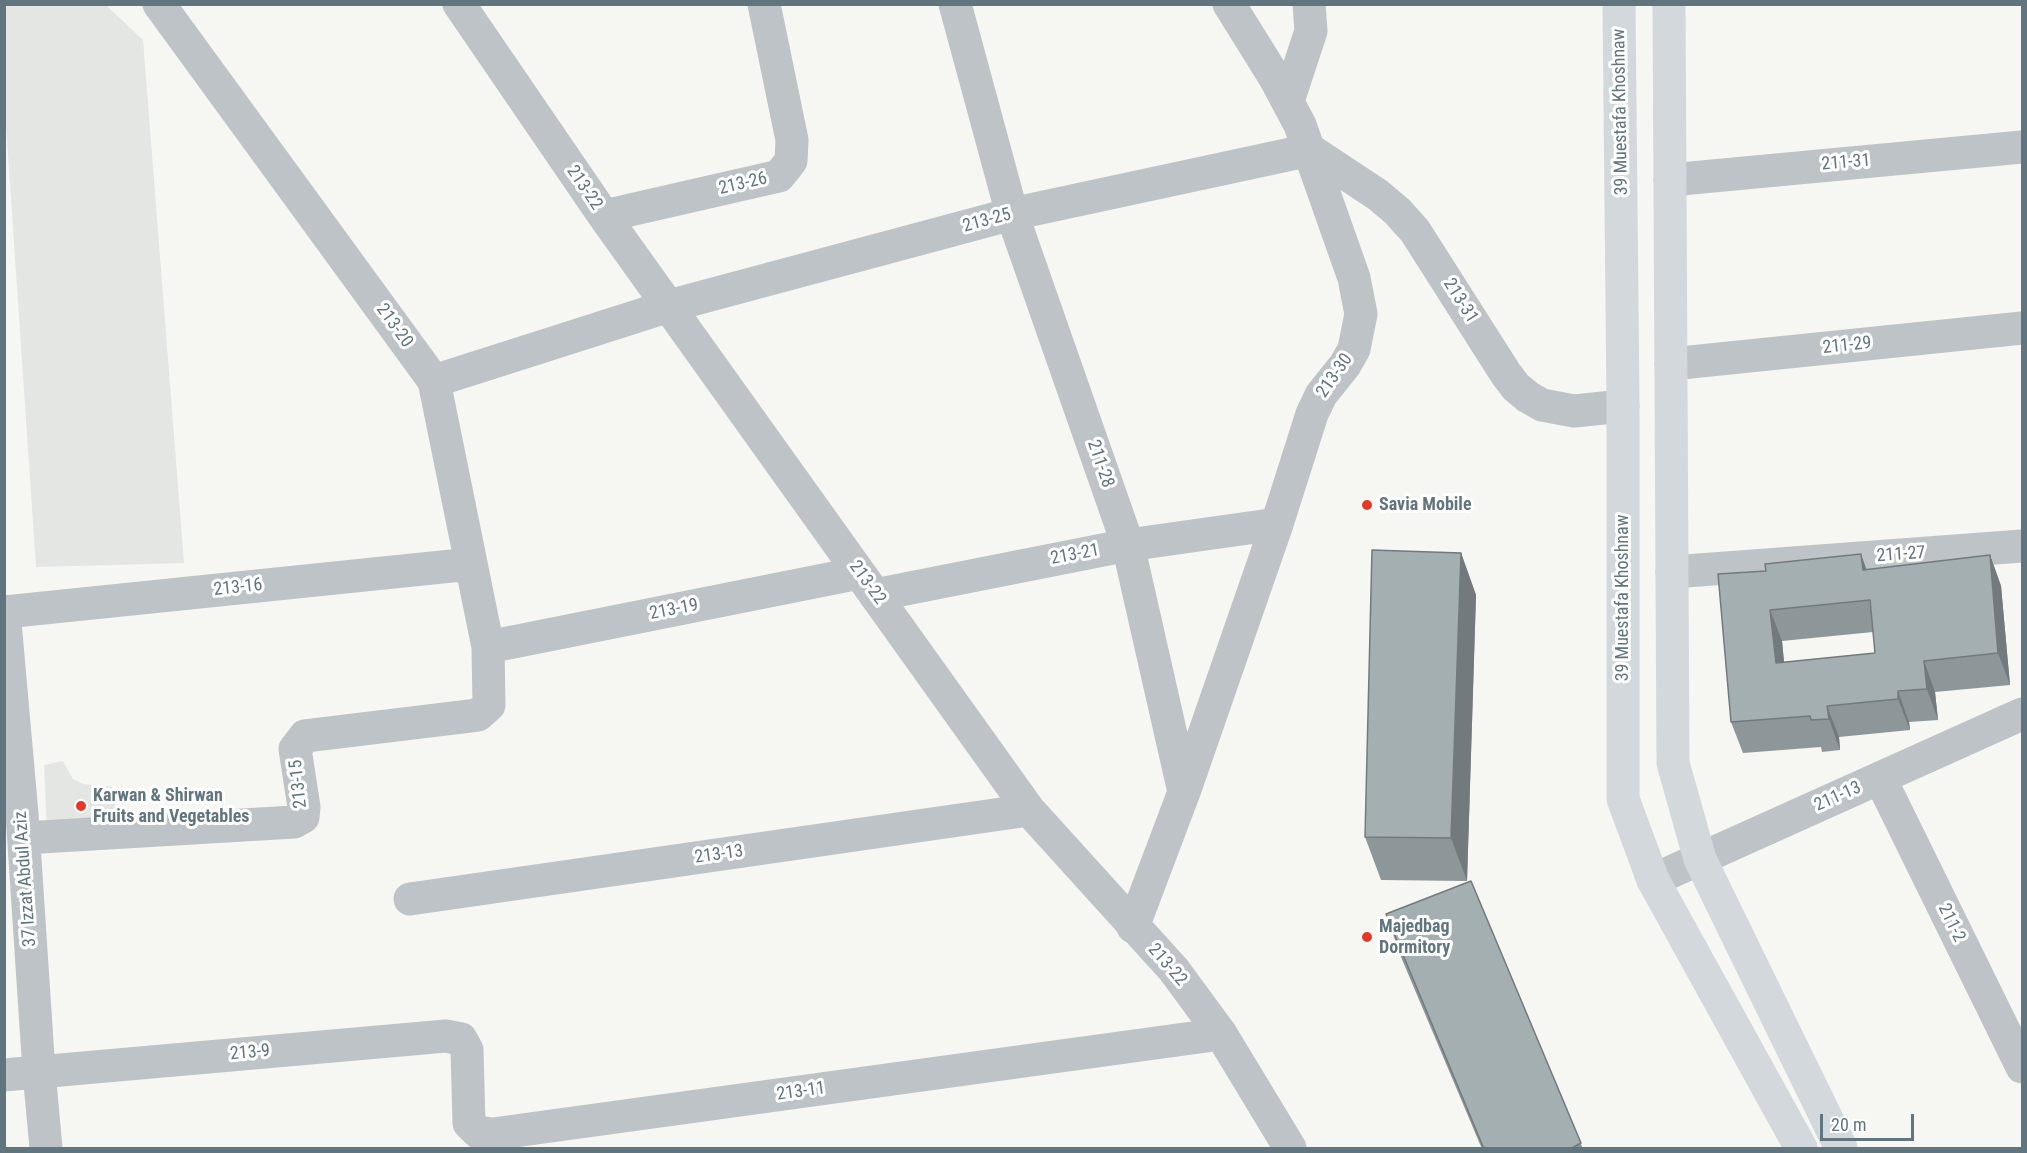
<!DOCTYPE html>
<html>
<head>
<meta charset="utf-8">
<style>
	body { margin:0 }
	#map { position:relative; width:2027px; height:1153px; overflow:hidden; background:#f6f6f3; font-family:"Roboto Condensed",sans-serif }
	canvas { display:block }
	.frame { position:absolute; inset:0; border:6px solid #61757e; pointer-events:none }
	.scale { position:absolute; left:1820px; top:1114px; width:94px; height:27px; box-sizing:border-box; border:3px solid #61757e; border-top:0; padding-left:8px; font-size:18px; line-height:21px; white-space:nowrap; color:#61757e; -webkit-text-stroke:4px #fff; paint-order:stroke }
</style>
</head>
<body>
<div id="map">
<canvas width="2027" height="1153"></canvas>
<div class="frame"></div>
<div class="scale">20 m</div>
</div>
<script>
const context = document.querySelector('canvas').getContext('2d');
context.lineJoin = 'round';
function fill(path, color) { context.fillStyle = color; context.fill(path, 'evenodd'); }
const toPath = rows => new Path2D(rows.map(r => 'M' + r).join(''));
function trace(path, color, width, dash) { context.strokeStyle = color; context.lineWidth = width; context.lineCap = dash ? 'butt' : 'round'; context.setLineDash(dash || []); context.stroke(path); }
function drawText(font, color, halo, rows, align = 'center') {
  context.font = font + ' "Roboto Condensed",sans-serif'; context.lineWidth = 6; context.setLineDash([]); context.textBaseline = 'middle'; context.strokeStyle = halo; context.fillStyle = color; for (const [text, x, y, turn = 0] of rows) {
    context.save(); context.translate(x, y); context.rotate((+turn || 0) * Math.PI / 180); context.textAlign = isNaN(turn) ? turn : align; if (halo) context.strokeText(text, 0, 0); context.fillText(text, 0, 0); context.restore();
  }
}
fill(toPath([
	[4,5,106,5,143,40,184,563,36,567,5,110],
	[63,761,73,779,83,784,112,787,119,826,47,829,44,765]
]), '#e4e6e4');
trace(toPath([
	[459,4,604,216,1029,810,1174,970,1221,1034,1290,1148],
	[955,4,1012,214,1128,545,1184,792,1133,927],
	[1288,101,1311,31,1309,4],
	[1670,180,2022,147],
	[604,216,779,176,791,161,792,140,764,4],
	[1671,364,2022,328],
	[434,381,669,306,1012,214,1310,150,1378,195,1397,211,1415,231,1506,374,1516,387,1528,397,1542,405,1574,411,1623,406],
	[1672,572,2022,546],
	[875,595,1128,545,1277,524],
	[4,611,22,814,39,1072,46,1148],
	[5,612,471,564],
	[488,647,859,573],
	[1880,778,2022,1067],
	[1184,792,1277,524,1312,414,1321,395,1345,365,1354,349,1361,314,1354,278,1300,125,1275,78,1229,4],
	[24,838,294,822,303,817,304,807,295,749,305,736,478,715,489,705,488,647,434,381,159,4],
	[1653,880,2022,714],
	[410,899,1029,810],
	[4,1075,446,1036,461,1039,467,1050,469,1123,478,1132,493,1134,1221,1034]
]), '#bdc3c6', 33);
trace(toPath([
	[1619,4,1623,406,1623,799,1653,880,1801,1148],
	[1669,4,1673,763,1700,859,1841,1148]
]), '#d2d8db', 33);
fill(toPath([
	[1461,553,1476,595,1467,881,1381,880,1365,837],
	[1990,555,2001,586,2010,685,1935,692,1938,720,1909,722,1910,730,1839,737,1840,750,1822,752,1821,747,1743,753,1731,722,1718,574,1867,570],
	[1873,632,1875,653,1784,662,1782,641],
	[1471,881,1583,1149,1482,1149,1401,957,1386,914]
]), '#8d9699');
fill(toPath([
	[1461,553,1476,595,1467,881,1451,838],
	[1861,554,1872,585,1863,570],
	[1990,555,2001,586,2010,685,1998,653],
	[1770,610,1782,641,1787,694,1776,663],
	[1924,661,1935,692,1938,720,1927,689],
	[1898,691,1909,722,1910,730,1898,699],
	[1827,706,1839,737,1840,750,1829,719]
]), '#737a7d');
const building = toPath([
	[1372,550,1461,553,1451,838,1365,837,1372,550],
	[1861,554,1863,570,1990,555,1998,653,1924,661,1927,689,1898,691,1898,699,1827,706,1829,719,1811,720,1810,716,1731,722,1718,574,1766,571,1765,564,1861,554],
	[1870,600,1875,653,1776,663,1770,610,1870,600],
	[1471,881,1581,1143,1570,1149,1484,1149,1386,914,1471,881]
]);
fill(building, '#a4afb2');
trace(building, '#737a7d', 1.5);
for (const [x, y, r, color] of [
	[1367,505,6,"#e53924"],
	[81,806,6,"#e53924"],
	[1367,937,6,"#e53924"]
]) { const dot = new Path2D(); dot.arc(x, y, r, 0, 2 * Math.PI); context.fillStyle = color; context.fill(dot); trace(dot, '#fff', 2); }
drawText('18px', '#61757e', '#fff', [
	["39 Muestafa Khoshnaw",1621,112,-91],
	["211-31",1846,163,-5],
	["213-26",743,184,-13],
	["213-22",584,188,56],
	["213-25",987,221,-15],
	["213-31",1460,301,58],
	["213-20",394,326,54],
	["211-29",1847,346,-6],
	["213-30",1335,376,-55],
	["211-28",1100,464,71],
	["213-21",1075,555,-11],
	["211-27",1901,555,-4],
	["213-22",867,583,54],
	["213-16",238,588,-6],
	["39 Muestafa Khoshnaw",1623,598,-90],
	["213-19",674,610,-11],
	["213-15",299,784,-96],
	["211-13",1838,797,-24],
	["213-13",719,855,-8],
	["37 Izzat Abdul Aziz",26,879,-94],
	["211-2",1951,923,64],
	["213-22",1167,965,49],
	["213-9",250,1053,-5],
	["213-11",801,1092,-8]
]);
drawText('bold 18px', '#61757e', '#fff', [
	["Savia Mobile",1379,505],
	["Karwan & Shirwan",93,796],
	["Fruits and Vegetables",93,817],
	["Majedbag",1379,927],
	["Dormitory",1379,948]
], 'left');
</script>
</body>
</html>
